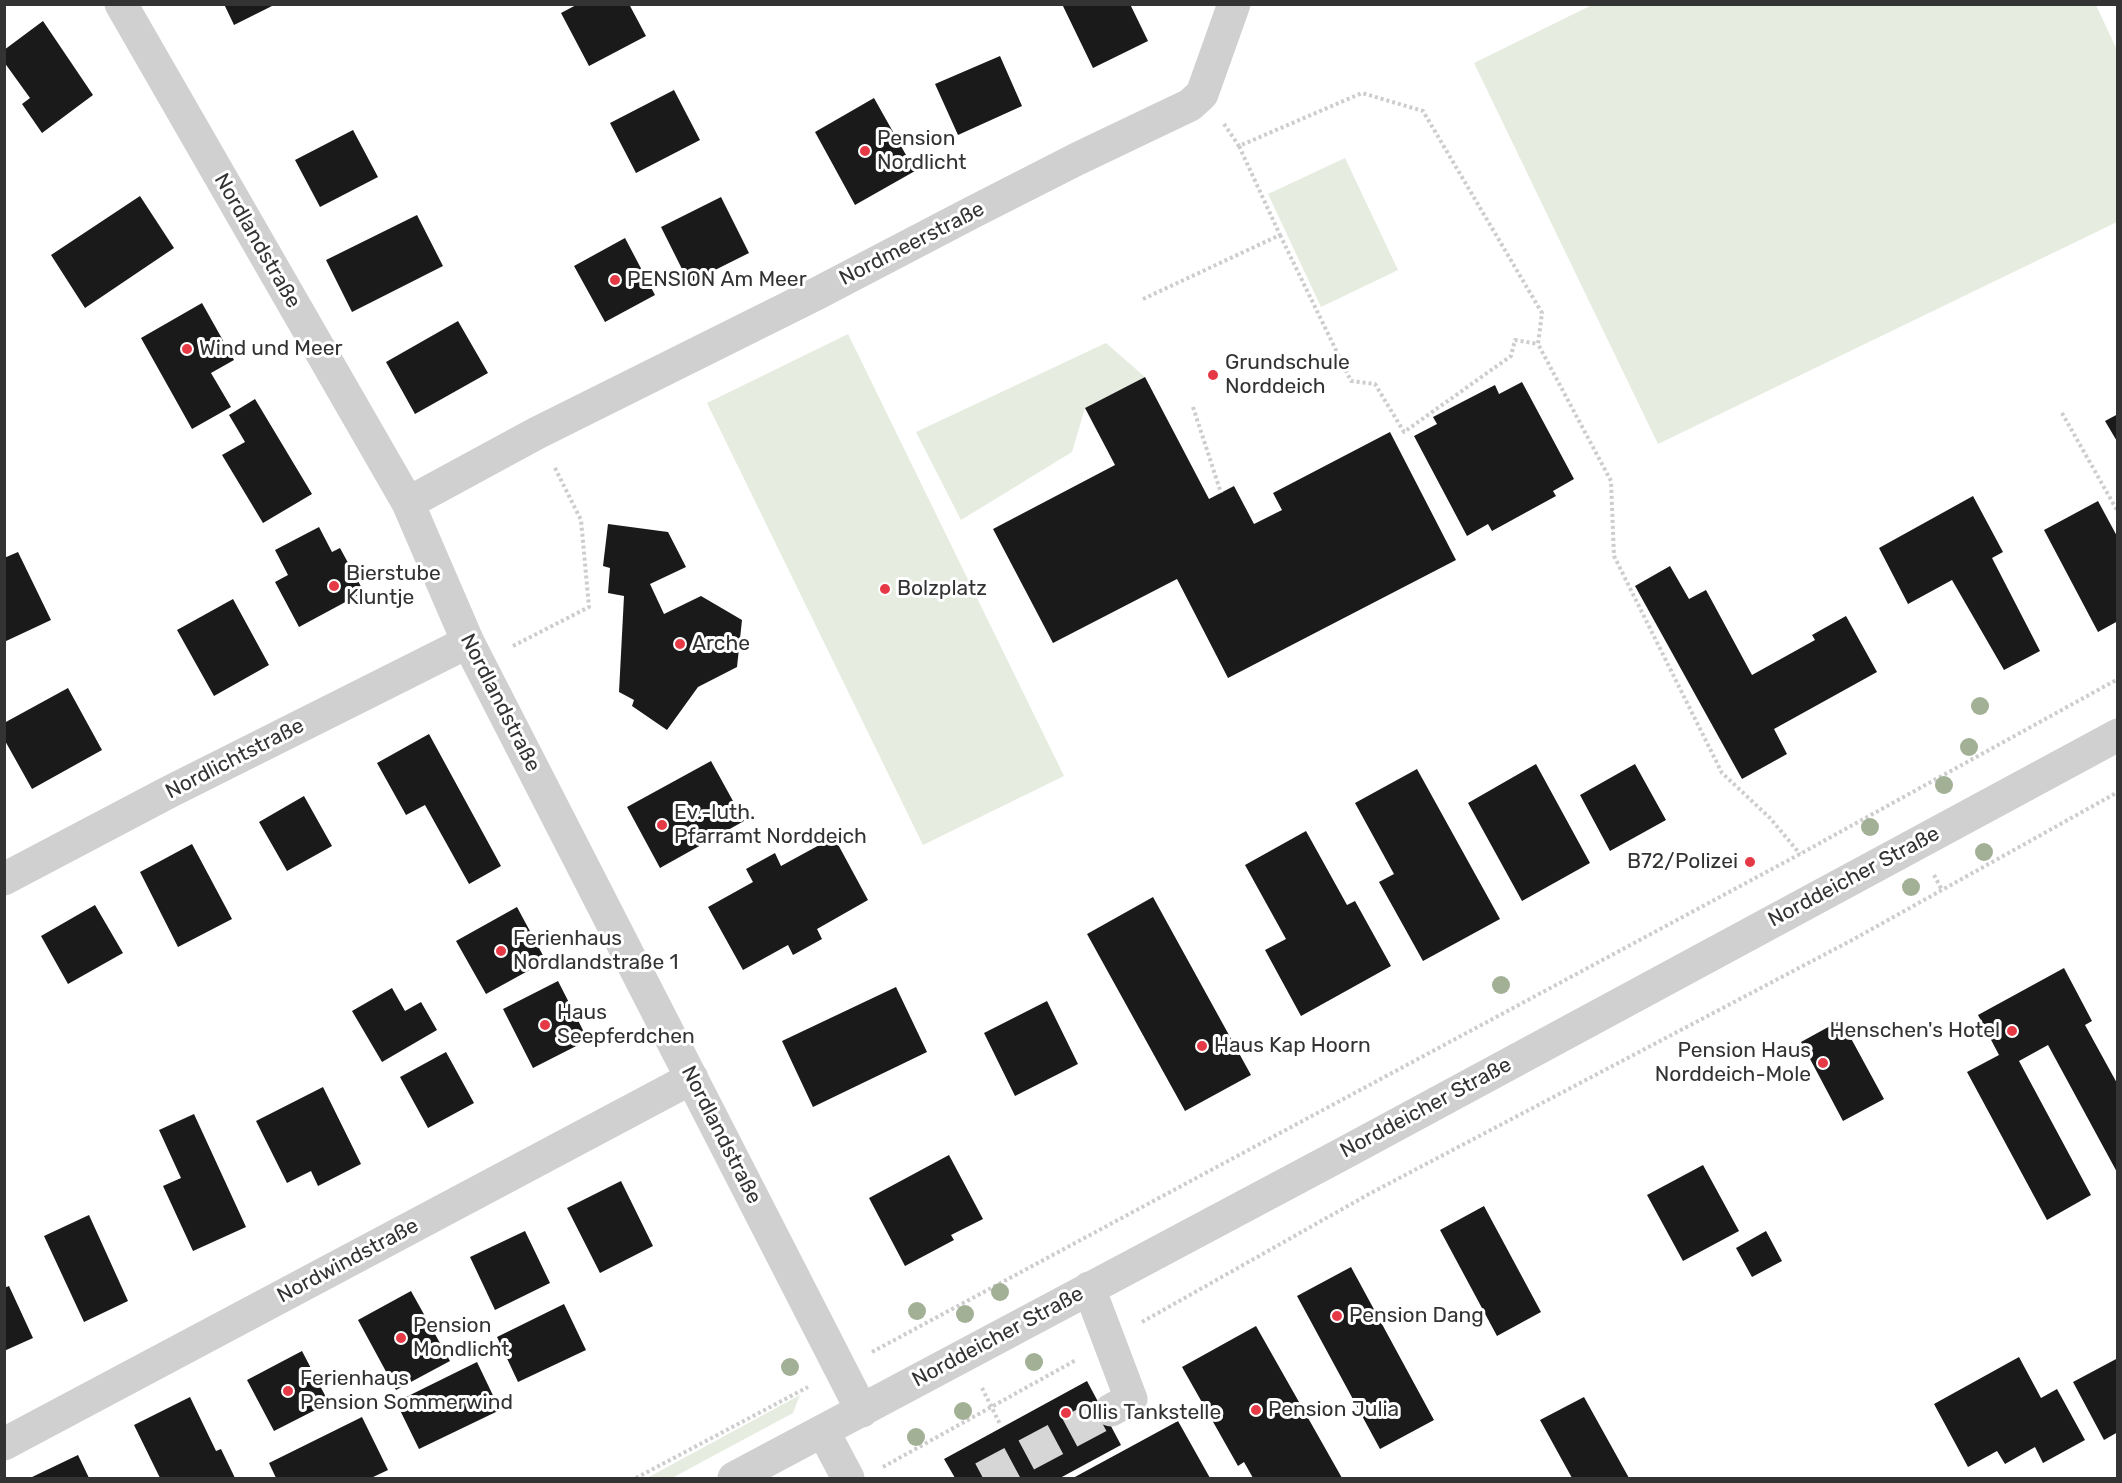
<!DOCTYPE html>
<html>
<head>
<meta charset="utf-8">
<style>
	body { margin:0 }
	#map { position:relative; width:2122px; height:1483px; overflow:hidden; background:#fff; font-family:Rubik,sans-serif }
	canvas { display:block }
	.frame { position:absolute; inset:0; border:6px solid #333; pointer-events:none }
</style>
</head>
<body>
<div id="map">
<canvas width="2122" height="1483"></canvas>
<div class="frame"></div>
</div>
<script>
const context = document.querySelector('canvas').getContext('2d');
context.lineJoin = 'round';
function fill(path, color) { context.fillStyle = color; context.fill(path, 'evenodd'); }
const toPath = rows => new Path2D(rows.map(r => 'M' + r).join(''));
function trace(path, color, width, dash) { context.strokeStyle = color; context.lineWidth = width; context.lineCap = dash ? 'butt' : 'round'; context.setLineDash(dash || []); context.stroke(path); }
function drawText(font, color, halo, rows, align = 'center') {
  context.font = font + ' Rubik,sans-serif'; context.lineWidth = 6; context.setLineDash([]); context.textBaseline = 'middle'; context.strokeStyle = halo; context.fillStyle = color; for (const [text, x, y, turn = 0] of rows) {
    context.save(); context.translate(x, y); context.rotate((+turn || 0) * Math.PI / 180); context.textAlign = isNaN(turn) ? turn : align; if (halo) context.strokeText(text, 0, 0); context.fillText(text, 0, 0); context.restore();
  }
}
fill(toPath([
	[1594,4,2096,5,2117,50,2117,222,1658,444,1474,63],
	[1345,158,1398,270,1321,307,1268,194],
	[848,334,1064,776,923,845,707,403],
	[1106,343,1145,377,1085,408,1072,452,961,520,916,432],
	[800,1395,793,1413,672,1478,647,1478]
]), '#e6ecdf');
fill(toPath([
	[224,4,276,4,234,25],
	[578,4,629,4,646,36,589,66,561,13],
	[1062,4,1130,4,1148,41,1093,68],
	[43,21,93,95,42,133,22,104,30,98,4,62,4,50],
	[1000,56,1022,106,958,135,935,84],
	[674,90,700,140,636,173,610,123],
	[874,98,915,171,855,205,815,132],
	[353,130,378,177,320,207,295,160],
	[140,196,174,248,85,308,51,255],
	[721,197,749,253,689,283,661,227],
	[417,215,443,266,352,312,326,260],
	[625,238,655,295,605,322,574,266],
	[202,303,234,360,211,373,231,407,192,429,141,338],
	[458,321,488,373,415,414,386,362],
	[1145,377,1209,499,1234,486,1254,524,1282,510,1273,493,1390,432,1456,560,1228,678,1177,579,1053,643,993,529,1115,465,1085,408],
	[1522,382,1574,479,1553,491,1556,496,1492,531,1488,524,1467,536,1414,436,1437,424,1433,417,1495,385,1499,394],
	[255,399,312,494,263,523,222,455,245,442,229,415],
	[2118,414,2118,443,2105,421],
	[1973,496,2003,552,1992,558,2040,651,2004,670,1952,580,1908,604,1879,548],
	[2098,501,2118,538,2118,621,2098,632,2044,530],
	[608,524,668,532,686,567,650,584,664,614,701,596,742,620,737,667,698,687,667,730,632,706,634,700,619,692,624,596,608,593,610,568,603,566],
	[319,527,332,552,340,548,364,592,299,627,275,582,288,575,275,550],
	[18,552,51,620,4,642,4,558],
	[1670,566,1689,599,1706,590,1752,675,1815,640,1812,635,1846,616,1877,672,1774,729,1787,754,1742,779,1635,586],
	[233,599,269,665,214,696,177,630],
	[68,688,102,750,32,789,4,739,4,723],
	[429,734,501,866,469,884,425,805,406,815,377,763],
	[711,761,744,821,660,868,627,807],
	[1536,764,1590,863,1522,901,1468,803],
	[1635,764,1666,820,1610,851,1580,795],
	[1417,769,1500,919,1423,961,1379,882,1394,874,1355,803],
	[304,796,332,846,287,871,259,822],
	[1306,831,1347,905,1355,901,1391,966,1301,1016,1265,950,1286,939,1245,865],
	[834,837,868,900,817,929,822,939,793,955,788,945,743,970,708,907,753,882,746,869,775,853,781,866],
	[192,844,232,919,178,947,140,872],
	[1153,897,1251,1075,1185,1111,1087,934],
	[95,905,123,953,68,984,41,936],
	[517,907,546,961,486,994,456,941],
	[2064,968,2092,1021,2085,1025,2118,1085,2118,1174,2048,1045,2019,1061,2091,1195,2047,1220,1967,1072,1999,1055,1978,1015],
	[558,981,588,1040,533,1068,503,1009],
	[896,987,927,1052,813,1107,782,1041],
	[392,988,405,1011,421,1002,437,1030,382,1062,352,1011],
	[1047,1001,1078,1064,1015,1096,984,1033],
	[1841,1020,1884,1099,1843,1121,1801,1042],
	[446,1052,474,1103,428,1128,400,1077],
	[323,1087,361,1164,318,1186,311,1171,287,1183,256,1121],
	[194,1114,246,1227,193,1251,163,1186,181,1178,159,1130],
	[949,1155,983,1219,951,1235,954,1240,905,1266,869,1198],
	[1703,1165,1739,1231,1683,1261,1647,1195],
	[621,1181,653,1246,600,1273,567,1208],
	[1484,1206,1541,1312,1497,1336,1440,1230],
	[89,1215,128,1301,84,1322,44,1236],
	[525,1231,550,1283,495,1310,470,1257],
	[1766,1231,1782,1261,1752,1277,1736,1248],
	[1351,1267,1434,1420,1380,1449,1297,1296],
	[9,1286,33,1338,4,1351,4,1288],
	[411,1291,450,1361,396,1390,358,1320],
	[564,1304,586,1350,518,1382,497,1337],
	[1256,1326,1342,1478,1253,1478,1244,1462,1238,1466,1182,1367],
	[302,1351,329,1403,274,1431,247,1380],
	[2019,1357,2041,1398,2057,1389,2085,1440,2043,1463,2035,1447,2005,1464,1997,1451,1968,1467,1934,1404],
	[2118,1358,2118,1432,2104,1440,2073,1382],
	[477,1362,500,1410,419,1449,396,1402],
	[1087,1381,1121,1445,1060,1478,955,1478,944,1459],
	[190,1397,216,1451,221,1449,235,1478,160,1478,134,1425],
	[1584,1397,1629,1478,1572,1478,1540,1420],
	[362,1417,388,1470,371,1478,276,1478,269,1463],
	[1178,1421,1210,1478,1073,1478],
	[78,1455,89,1478,30,1478]
]), '#1a1a1a');
trace(toPath([
	[983,1478,1111,1410]
]), '#d6d6d6', 33, [33, 16]);
trace(toPath([
	[1224,124,1239,146,1362,93,1423,111,1542,313,1538,344,1611,481,1614,556,1722,773,1770,818,1800,854],
	[1280,235,1351,381,1375,384,1404,432,1511,356,1515,340,1538,344],
	[1143,299,1280,235,1239,146],
	[1193,407,1221,493],
	[2062,413,2118,512],
	[513,646,589,607,581,520,554,466],
	[1934,875,1942,890],
	[1142,1322,1369,1194,1854,939,2118,792],
	[872,1352,1800,854,2118,679],
	[982,1388,1000,1424],
	[883,1467,1076,1360],
	[636,1478,808,1387]
]), '#cdcdcd', 4, [3, 3]);
trace(toPath([
	[121,4,408,503,468,642,862,1411],
	[408,503,537,433,818,293,973,212,1077,159,1190,105,1202,94,1234,4],
	[4,879,169,792,468,642],
	[1089,1288,1131,1399,1111,1410],
	[823,1431,848,1478],
	[4,1444,692,1078],
	[734,1478,1346,1152,2118,735]
]), '#d0d0d0', 33);
context.fillStyle = '#a2b095';
for (const [x, y] of [
	[1980,706],
	[1969,747],
	[1944,785],
	[1870,827],
	[1984,852],
	[1911,887],
	[1501,985],
	[1000,1292],
	[917,1311],
	[965,1314],
	[1034,1362],
	[790,1367],
	[963,1411],
	[916,1437]
]) { context.beginPath(); context.arc(x, y, 9, 0, 2 * Math.PI); context.fill(); }
for (const [x, y, r, color] of [
	[865,151,6,"#e63946"],
	[615,280,6,"#e63946"],
	[187,349,6,"#e63946"],
	[1213,375,6,"#e63946"],
	[334,586,6,"#e63946"],
	[885,589,6,"#e63946"],
	[680,644,6,"#e63946"],
	[662,825,6,"#e63946"],
	[1750,862,6,"#e63946"],
	[501,951,6,"#e63946"],
	[545,1025,6,"#e63946"],
	[2012,1031,6,"#e63946"],
	[1202,1046,6,"#e63946"],
	[1823,1063,6,"#e63946"],
	[1337,1316,6,"#e63946"],
	[401,1338,6,"#e63946"],
	[288,1391,6,"#e63946"],
	[1256,1410,6,"#e63946"],
	[1066,1413,6,"#e63946"]
]) { const dot = new Path2D(); dot.arc(x, y, r, 0, 2 * Math.PI); context.fillStyle = color; context.fill(dot); trace(dot, '#fff', 2); }
drawText('21px', '#333', '#fff', [
	["Pension",877,139],
	["Nordlicht",877,163],
	["PENSION Am Meer",627,280],
	["Wind und Meer",199,349],
	["Grundschule",1225,363],
	["Norddeich",1225,387],
	["Bierstube",346,574],
	["Kluntje",346,598],
	["Bolzplatz",897,589],
	["Arche",692,644],
	["Ev.-luth.",674,813],
	["Pfarramt Norddeich",674,837],
	["B72/Polizei",1738,862,"right"],
	["Ferienhaus",513,939],
	["Nordlandstraße 1",513,963],
	["Haus",557,1013],
	["Seepferdchen",557,1037],
	["Henschen's Hotel",2000,1031,"right"],
	["Haus Kap Hoorn",1214,1046],
	["Pension Haus",1811,1051,"right"],
	["Norddeich-Mole",1811,1075,"right"],
	["Pension Dang",1349,1316],
	["Pension",413,1326],
	["Mondlicht",413,1350],
	["Ferienhaus",300,1379],
	["Pension Sommerwind",300,1403],
	["Pension Julia",1268,1410],
	["Ollis Tankstelle",1078,1413]
], 'left');
drawText('21px', '#333', '#fff', [
	["Nordlandstraße",257,241,60],
	["Nordmeerstraße",912,244,-27],
	["Nordlandstraße",500,703,63],
	["Nordlichtstraße",235,759,-27],
	["Norddeicher Straße",1854,877,-28],
	["Norddeicher Straße",1426,1108,-28],
	["Nordlandstraße",721,1135,63],
	["Nordwindstraße",348,1261,-28],
	["Norddeicher Straße",998,1337,-28]
]);
</script>
</body>
</html>
